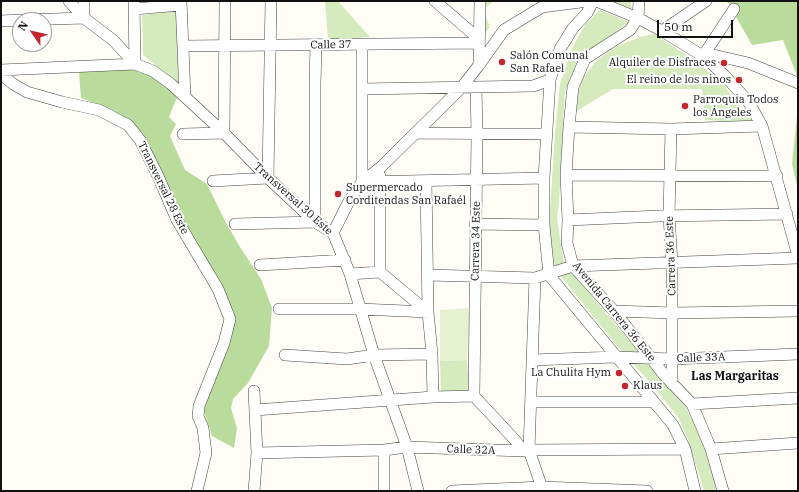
<!DOCTYPE html>
<html>
<head>
<meta charset="utf-8">
<style>
	body { margin:0 }
	#map { position:relative; width:799px; height:492px; overflow:hidden; background:#fffdf5; font-family:"IBM Plex Serif",serif }
	canvas { display:block }
	.frame { position:absolute; inset:0; border:2px solid #111; pointer-events:none }
	.north { position:absolute; left:12px; top:12px; width:40px; height:40px; box-sizing:border-box; background:#fff; border:1px solid #a0a0a0; border-radius:50%; rotate:304deg; font-size:11px; font-weight:700; line-height:16px; text-align:center; color:#111 }
	.north::after { content:''; display:block; margin:auto; width:14px; height:18px; background:#c4262e; clip-path:polygon(50% 0,100% 100%,50% 72%,0 100%) }
	.scale { position:absolute; left:657px; top:20px; width:76px; height:18px; box-sizing:border-box; border:2px solid #111; border-top:0; padding-left:5px; font-size:12px; line-height:14px; white-space:nowrap; color:#111; -webkit-text-stroke:3px #fff; paint-order:stroke }
</style>
</head>
<body>
<div id="map">
<canvas width="799" height="492"></canvas>
<div class="frame"></div>
<div class="north">N</div>
<div class="scale">50 m</div>
</div>
<script>
const context = document.querySelector('canvas').getContext('2d');
context.lineJoin = 'round';
function fill(path, color) { context.fillStyle = color; context.fill(path, 'evenodd'); }
const toPath = rows => new Path2D(rows.map(r => 'M' + r).join(''));
function trace(path, color, width, dash) { context.strokeStyle = color; context.lineWidth = width; context.lineCap = dash ? 'butt' : 'round'; context.setLineDash(dash || []); context.stroke(path); }
function drawText(font, color, halo, rows, align = 'center') {
  context.font = font + ' "IBM Plex Serif",serif'; context.lineWidth = 4; context.setLineDash([]); context.textBaseline = 'middle'; context.strokeStyle = halo; context.fillStyle = color; for (const [text, x, y, turn = 0] of rows) {
    context.save(); context.translate(x, y); context.rotate((+turn || 0) * Math.PI / 180); context.textAlign = isNaN(turn) ? turn : align; if (halo) context.strokeText(text, 0, 0); context.fillText(text, 0, 0); context.restore();
  }
}
fill(toPath([
	[325,1,338,1,370,37,328,40],
	[483,1,494,1,483,10,490,27,483,36],
	[611,1,630,1,632,9,611,4],
	[600,10,629,22,581,56,565,91,559,203,557,218,564,263,686,408,700,432,717,491,704,491,688,440,678,417,649,381,622,352,552,265,549,226,555,132,560,84,572,48,585,25],
	[178,11,178,83,143,55,142,15],
	[654,34,694,60,722,83,753,122,705,120,702,89,613,89,575,112,581,80,597,60,617,46,640,37],
	[467,360,469,394,441,395,440,361]
]), '#d5ebbd');
fill(toPath([
	[727,1,798,1,798,78,783,40,752,45],
	[143,69,158,76,177,97,169,117,176,124,170,136,185,170,207,184,225,221,240,247,261,279,272,308,269,346,248,383,233,399,231,408,237,428,234,448,212,436,201,403,232,321,184,230,136,128,113,110,81,98,79,72],
	[798,107,798,190,792,164]
]), '#b9dc9c');
fill(toPath([
	[470,308,467,360,440,361,440,310]
]), '#e6f2cf');
const minor = toPath([
	[69,1,84,18,113,40,135,64,153,71,171,84,224,133,268,178,315,222,333,233,350,274,374,355,407,447,418,491],
	[134,1,135,64],
	[181,1,185,96],
	[435,1,479,39],
	[593,1,587,13,573,28,560,49,550,80,544,178,544,225,549,275,673,425,685,449,695,491],
	[596,1,638,18,662,31,703,56,724,75,748,101,762,126,798,256],
	[639,1,638,18,630,30,585,59,573,87,569,127,566,175,568,220,567,243,573,266,614,311,665,376,692,404,711,449,723,491],
	[134,9,181,5],
	[23,20,84,18,84,1],
	[1,21,20,20],
	[662,31,706,1],
	[362,44,362,182,544,178],
	[183,46,479,43],
	[705,53,748,63,798,83],
	[703,56,734,9],
	[479,65,504,30,542,7,588,1],
	[1,70,135,64],
	[1,74,13,84,27,92,62,102,99,110,128,125,140,140,158,176,177,220,218,289,230,319,224,343,199,406,198,416,203,428,206,453,197,491],
	[362,89,533,86,550,80],
	[569,127,671,129,762,126],
	[671,129,669,216,672,263,672,384],
	[415,133,547,134],
	[183,134,224,133,225,1],
	[566,175,777,176],
	[380,176,380,272],
	[213,181,268,178,271,1],
	[426,181,428,312,432,354,433,397],
	[568,220,659,216,787,214],
	[235,224,315,222,315,85,316,45],
	[475,224,544,225],
	[333,233,348,203,362,182,381,167,462,87,479,65,480,1],
	[260,265,345,260],
	[380,272,428,312],
	[350,274,380,272],
	[428,275,535,278,573,266,798,258],
	[535,278,529,450,543,491],
	[279,309,360,309,428,312],
	[614,311,673,313,798,311],
	[285,355,347,359,374,355,432,354],
	[532,360,616,357,672,359,798,354],
	[254,391,257,453,254,491],
	[474,396,477,133,476,87],
	[474,396,515,440,523,451],
	[531,402,654,402],
	[692,404,798,398],
	[255,410,433,397,474,396],
	[711,449,798,443],
	[257,453,384,450,407,447,523,451,529,450,685,449],
	[384,491,384,450],
	[452,491,542,487,647,491]
]);
trace(minor, '#444', 12);
trace(minor, '#fff', 11);
for (const [x, y, r, color] of [
	[502,62,4,"#c4262e"],
	[724,63,4,"#c4262e"],
	[739,80,4,"#c4262e"],
	[685,106,4,"#c4262e"],
	[338,194,4,"#c4262e"],
	[619,373,4,"#c4262e"],
	[625,386,4,"#c4262e"]
]) { const dot = new Path2D(); dot.arc(x, y, r, 0, 2 * Math.PI); context.fillStyle = color; context.fill(dot); trace(dot, '#fff', 1.5); }
drawText('11px', '#111', '#fff', [
	["Calle 37",331,45,-1],
	["Transversal 28 Este",163,188,64],
	["Transversal 30 Este",293,199,42],
	["Carrera 34 Este",476,241,-89],
	["Carrera 36 Este",671,256,-92],
	["Avenida Carrera 36 Este",614,312,51],
	["Calle 33A",701,358,-2],
	["Calle 32A",471,450,2]
]);
drawText('11px', '#111', '#fff', [
	["Salón Comunal",510,56],
	["San Rafael",510,69],
	["Alquiler de Disfraces",716,63,"right"],
	["El reino de los ninos",731,80,"right"],
	["Parroquia Todos",693,100],
	["los Ángeles",693,113],
	["Supermercado",346,188],
	["Corditendas San Rafaél",346,201],
	["La Chulita Hym",611,373,"right"],
	["Klaus",633,386]
], 'left');
drawText('bold 12px', '#111', '#fff', [
	["Las Margaritas",735,377]
]);
</script>
</body>
</html>
